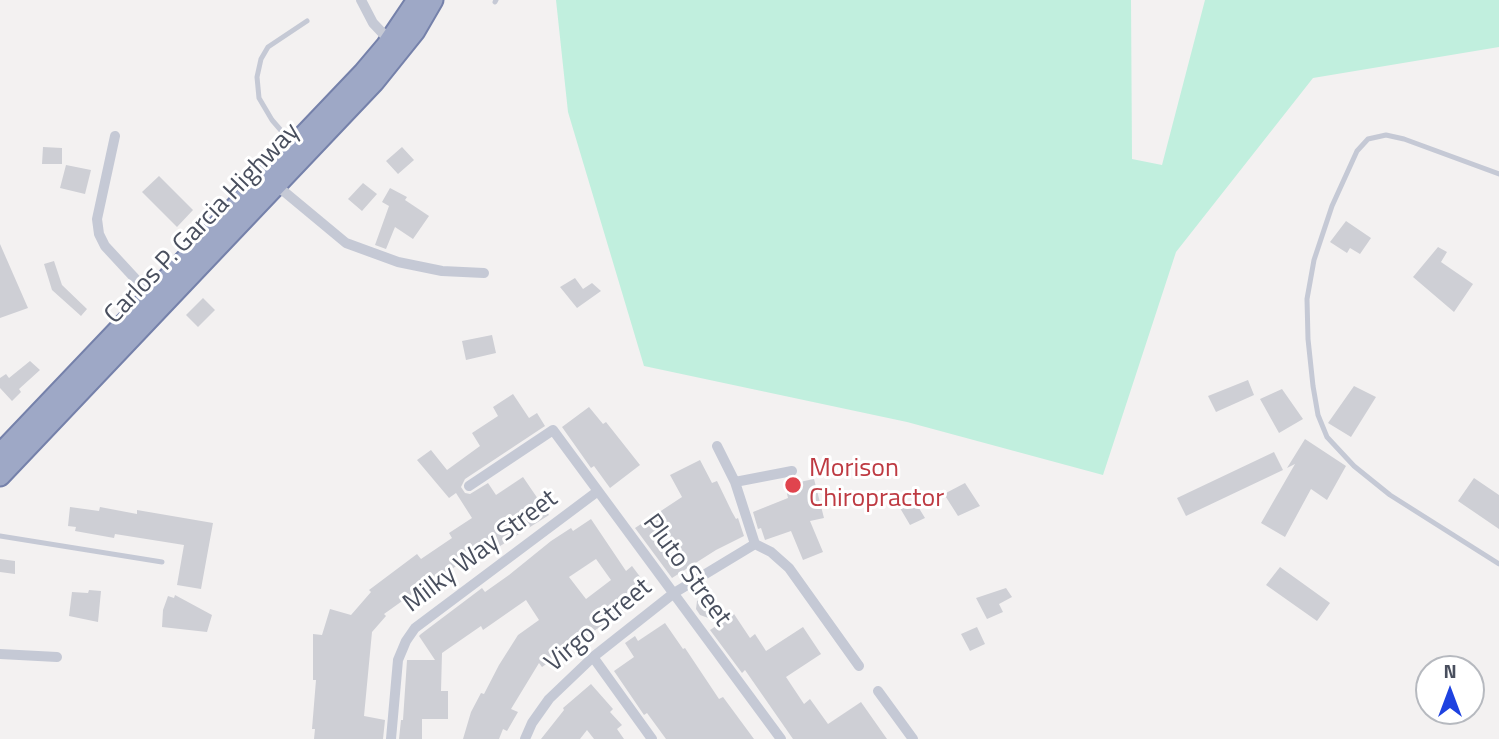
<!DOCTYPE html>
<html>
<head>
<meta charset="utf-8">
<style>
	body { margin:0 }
	#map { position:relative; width:1499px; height:739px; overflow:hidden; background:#f3f1f1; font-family:"Titillium Web",sans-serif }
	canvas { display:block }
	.north { position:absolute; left:1415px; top:655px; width:70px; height:70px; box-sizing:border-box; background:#fff; border:2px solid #b6b9bf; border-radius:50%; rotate:0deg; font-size:19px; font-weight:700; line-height:28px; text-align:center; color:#494f5e }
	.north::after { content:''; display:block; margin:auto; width:24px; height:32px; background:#1e42e0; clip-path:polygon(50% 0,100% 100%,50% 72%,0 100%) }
</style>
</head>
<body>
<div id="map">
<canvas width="1499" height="739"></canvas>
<div class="north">N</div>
</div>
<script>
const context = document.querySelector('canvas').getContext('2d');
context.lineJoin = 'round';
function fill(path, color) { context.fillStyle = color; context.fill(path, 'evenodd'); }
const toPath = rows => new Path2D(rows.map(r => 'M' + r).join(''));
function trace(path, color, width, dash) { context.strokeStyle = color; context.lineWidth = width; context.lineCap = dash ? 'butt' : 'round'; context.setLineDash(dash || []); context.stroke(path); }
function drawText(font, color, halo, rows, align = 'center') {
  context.font = font + ' "Titillium Web",sans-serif'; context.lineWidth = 6; context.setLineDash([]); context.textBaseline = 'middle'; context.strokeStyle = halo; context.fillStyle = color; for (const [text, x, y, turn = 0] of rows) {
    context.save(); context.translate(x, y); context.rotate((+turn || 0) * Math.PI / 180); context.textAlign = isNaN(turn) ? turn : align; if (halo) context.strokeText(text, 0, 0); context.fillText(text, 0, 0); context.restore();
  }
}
fill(toPath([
	[556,0,1131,0,1132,159,1162,165,1205,0,1499,0,1499,47,1313,78,1176,252,1103,475,907,422,644,366,568,112]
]), '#c1efde');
fill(toPath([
	[43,147,62,148,62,164,42,164],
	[402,147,414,160,398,174,386,161],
	[66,165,91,170,85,194,60,188],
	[159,176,193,210,177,227,142,192],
	[363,183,377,194,362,211,348,199],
	[390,188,407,197,405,200,429,216,413,239,395,227,386,249,375,245,389,206,382,202],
	[1346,221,1371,238,1360,254,1350,248,1347,253,1330,242],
	[0,244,28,308,0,318],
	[1438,247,1447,252,1441,262,1473,284,1454,312,1413,277],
	[54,261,62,285,87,309,81,316,52,290,44,264],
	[575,278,583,289,592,283,601,291,577,308,560,287],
	[203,298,215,310,198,327,186,315],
	[492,335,496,353,466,360,462,341],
	[30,361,40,370,19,389,21,392,12,401,0,388,0,378,6,374,9,378],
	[1248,380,1254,395,1216,412,1208,396],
	[1354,386,1376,397,1351,437,1328,423],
	[1282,389,1303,419,1279,433,1260,399],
	[513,394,529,418,537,413,545,426,465,479,461,487,465,493,470,494,488,483,496,495,523,477,549,515,497,548,495,545,469,562,467,559,435,580,438,583,415,598,412,594,384,614,386,616,372,632,364,716,385,720,383,739,314,739,315,729,312,729,316,680,313,680,313,634,322,635,330,609,351,615,371,592,369,590,417,554,421,559,452,538,449,533,472,518,456,493,449,498,417,460,431,450,447,470,480,446,472,433,498,416,493,407],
	[589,407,603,424,606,422,640,465,610,488,594,466,591,468,562,427],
	[1305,439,1346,466,1327,500,1311,489,1285,537,1261,523,1295,464,1287,468],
	[1274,452,1283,470,1186,516,1177,498],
	[700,460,712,483,717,481,732,512,736,519,738,518,744,536,716,550,672,578,635,528,682,497,670,475],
	[1474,478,1499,495,1499,529,1458,501],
	[814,479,824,518,810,521,823,552,803,560,791,531,765,540,761,528,758,529,753,512,788,498,785,485],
	[965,483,980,506,958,516,944,494],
	[914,500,925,518,910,525,900,508],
	[70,507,99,511,100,507,137,514,137,510,213,523,201,589,177,585,184,545,115,534,114,538,75,531,76,527,68,526],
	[591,519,626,571,632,566,650,590,606,624,605,623,586,637,581,630,558,648,562,653,542,667,539,663,511,709,518,712,507,731,503,729,499,739,463,739,471,712,481,693,484,694,499,665,518,635,539,620,526,600,483,630,481,626,442,653,441,691,448,691,448,719,422,719,422,739,399,739,401,720,403,720,407,660,435,660,419,636,421,634,482,588,485,592,509,575,551,541,571,528,573,531],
	[596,559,611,580,586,599,569,577],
	[0,559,15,561,15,574,0,572],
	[1280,567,1330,603,1317,621,1266,585],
	[1006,588,1012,597,999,604,1003,612,987,619,976,598],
	[89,590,101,591,98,622,69,616,72,592,88,593],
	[175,595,212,615,207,632,162,627,163,610,168,596,174,598],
	[704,597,712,599,715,602,714,620,700,615,696,609,697,601],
	[734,614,750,638,755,634,766,651,803,627,821,654,786,677,804,704,810,699,828,724,861,702,887,739,793,739,745,670,742,673,710,630],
	[665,623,683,649,685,648,719,699,723,697,754,739,666,739,647,713,644,715,614,671,634,657,625,643,635,636,638,641],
	[977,627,985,644,970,651,961,634],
	[591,684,613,709,610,712,622,725,617,729,624,739,594,739,587,730,580,739,541,739,564,710,563,708]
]), '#cecfd5');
const trunk = toPath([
	[0,454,364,72,386,46,417,0],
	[0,476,374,82,415,31,433,0]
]);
trace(trunk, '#7581aa', 23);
trace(toPath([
	[495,2,496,0],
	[291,142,272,120,259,98,257,77,261,59,268,47,307,21],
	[1499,174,1404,139,1386,135,1368,139,1357,151,1332,206,1314,260,1307,299,1308,339,1313,386,1318,415,1327,437,1354,466,1390,495,1499,564],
	[0,536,162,562]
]), '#c5c9d5', 5);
trace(toPath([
	[361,0,373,23,390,41],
	[115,136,97,219,99,234,105,246,154,299],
	[275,184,346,243,398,262,442,271,484,273],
	[717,446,735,482,755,544],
	[735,482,792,471],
	[469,486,553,430,781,739],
	[755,544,771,552,789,568,859,666],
	[0,654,57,657],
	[593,657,652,739],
	[878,691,913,739],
	[391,739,398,660,406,641,415,628,598,491],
	[525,739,532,723,549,699,593,657,674,593,755,544]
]), '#c5c9d5', 10);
trace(trunk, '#9ea8c6', 19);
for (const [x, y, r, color] of [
	[793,485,9,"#e0444e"]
]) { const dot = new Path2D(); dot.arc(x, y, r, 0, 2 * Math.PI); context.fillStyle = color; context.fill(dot); trace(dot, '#fff', 2.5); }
drawText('26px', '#494f5e', '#fff', [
	["Carlos P. Garcia Highway",203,224,-46],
	["Milky Way Street",481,552,-37],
	["Pluto Street",686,571,54],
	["Virgo Street",599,626,-40]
]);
drawText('26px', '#be3a42', '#fff', [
	["Morison",809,470],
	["Chiropractor",809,500]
], 'left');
</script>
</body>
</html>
